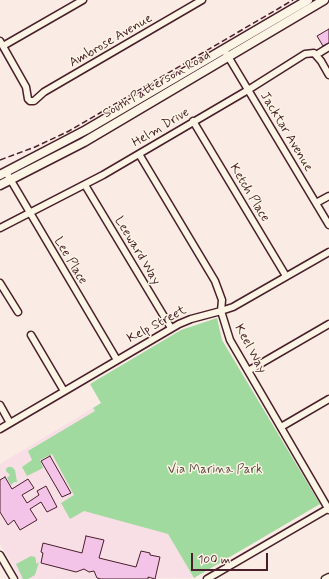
<!DOCTYPE html>
<html>
<head>
<meta charset="utf-8">
<style>
	body { margin:0 }
	#map { position:relative; width:329px; height:579px; overflow:hidden; background:#faebe5; font-family:Mynerve,sans-serif }
	canvas { display:block }
	.scale { position:absolute; left:191px; top:553px; width:77px; height:18px; box-sizing:border-box; border:2px solid #4a1f2b; border-top:0; padding-left:5px; font-size:12px; line-height:14px; white-space:nowrap; color:#4a1f2b; -webkit-text-stroke:3px #fcf5e5; paint-order:stroke }
</style>
</head>
<body>
<div id="map">
<canvas width="329" height="579"></canvas>
<div class="scale">100 m</div>
</div>
<script>
const context = document.querySelector('canvas').getContext('2d');
context.lineJoin = 'round';
function fill(path, color) { context.fillStyle = color; context.fill(path, 'evenodd'); }
const toPath = rows => new Path2D(rows.map(r => 'M' + r).join(''));
function trace(path, color, width, dash) { context.strokeStyle = color; context.lineWidth = width; context.lineCap = dash ? 'butt' : 'round'; context.setLineDash(dash || []); context.stroke(path); }
function drawText(font, color, halo, rows, align = 'center') {
  context.font = font + ' Mynerve,sans-serif'; context.lineWidth = 3; context.setLineDash([]); context.textBaseline = 'middle'; context.strokeStyle = halo; context.fillStyle = color; for (const [text, x, y, turn = 0] of rows) {
    context.save(); context.translate(x, y); context.rotate((+turn || 0) * Math.PI / 180); context.textAlign = isNaN(turn) ? turn : align; if (halo) context.strokeText(text, 0, 0); context.fillText(text, 0, 0); context.restore();
  }
}
fill(toPath([
	[93,408,194,578,21,579,0,544,0,464]
]), '#f8dfe6');
fill(toPath([
	[217,318,222,340,320,504,194,578,168,534,84,511,70,519,61,503,74,495,52,454,40,460,43,468,27,476,22,467,32,460,28,451,95,411,93,408,101,403,90,384,181,330],
	[8,467,12,467,15,470,17,482,14,482,11,485,7,478,10,475,6,471,6,469],
	[31,556,35,557,36,560,36,564,39,562,35,575,28,579,23,579,16,564]
]), '#a1da9e');
const building = toPath([
	[329,29,329,43,323,46,317,36,329,29],
	[50,456,71,493,62,497,41,461,50,456],
	[5,477,12,489,28,479,34,488,22,495,27,503,39,495,37,491,46,486,57,507,47,512,41,502,30,509,37,520,20,530,14,520,8,525,0,512,0,480,5,477],
	[86,536,104,540,99,558,136,567,141,551,150,553,150,555,160,557,155,579,148,577,148,579,101,579,97,578,94,571,89,572,84,569,76,572,41,563,43,553,41,552,43,543,82,553,86,536]
]);
fill(building, '#f3c4e7');
trace(building, '#4a1f2b', 1);
const street = toPath([
	[0,41,26,87,28,99,30,101,34,101,44,92,202,0],
	[3,46,83,0],
	[226,53,329,225],
	[316,55,329,47],
	[193,121,286,276],
	[139,154,215,281,222,300,221,311,230,340,329,510],
	[6,172,117,360],
	[85,185,171,328],
	[316,203,329,196],
	[0,228,103,175,248,90,305,54,314,53,321,61,329,75],
	[0,283,18,312],
	[31,335,64,391],
	[248,371,329,324],
	[0,405,10,423],
	[281,427,329,399],
	[0,429,179,324,191,319,221,311,233,307,329,252],
	[0,555,14,579],
	[207,579,329,508],
	[325,579,329,577]
]);
const secondary = toPath([
	[0,175,86,130,308,0],
	[0,185,84,142,324,0]
]);
trace(street, '#4a1f2b', 9);
trace(secondary, '#4a1f2b', 11);
trace(street, '#fcf5e5', 6);
trace(secondary, '#fcf5e5', 8);
trace(toPath([
	[0,160,35,147,69,131,293,0]
]), '#4a1f2b', 1.5, [6, 3]);
drawText('13px', '#4a1f2b', '#fcf5e5', [
	["Ambrose Avenue",111,41,-30],
	["South Patterson Road",157,85,-30],
	["Helm Drive",161,128,-31],
	["Jacktar Avenue",286,132,59],
	["Ketch Place",249,193,59],
	["Leeward Way",137,251,59],
	["Lee Place",70,261,59],
	["Kelp Street",157,325,-28],
	["Keel Way",250,349,62]
]);
drawText('13px', '#604e48', '#fcf5e5', [
	["Via Marina Park",215,470]
]);
</script>
</body>
</html>
